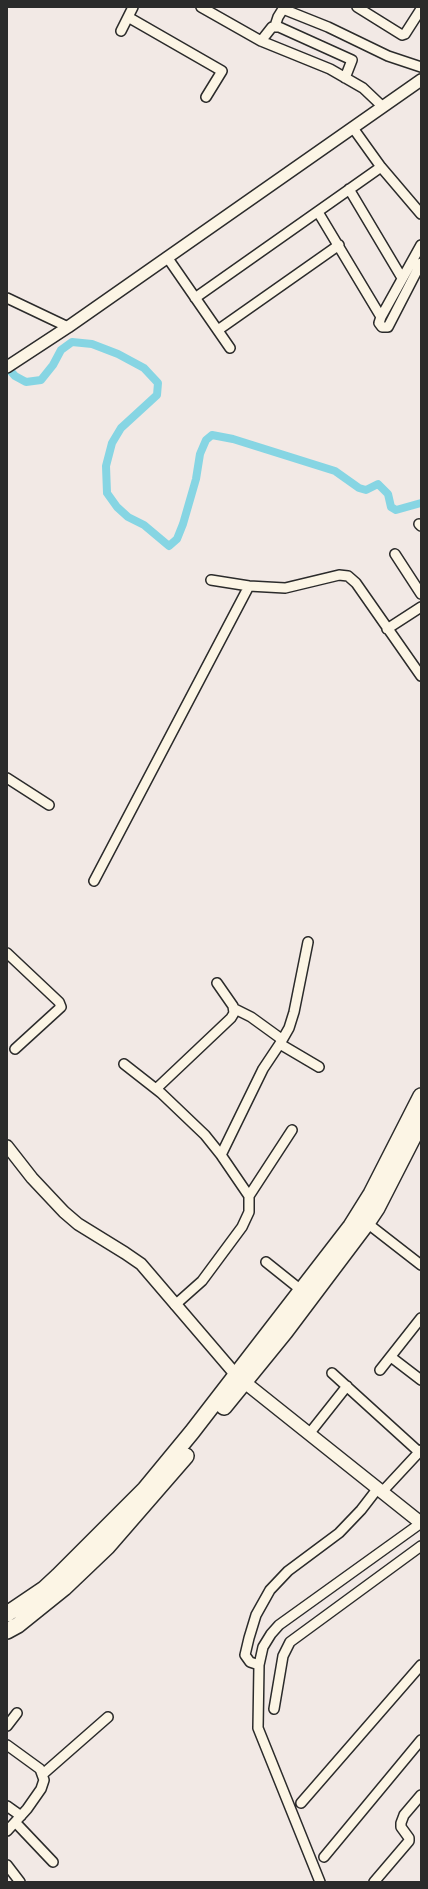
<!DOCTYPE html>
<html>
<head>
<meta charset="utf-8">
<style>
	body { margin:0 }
	#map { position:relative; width:428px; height:1889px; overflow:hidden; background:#f2e9e5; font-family:"Shantell Sans",sans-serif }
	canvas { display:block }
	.frame { position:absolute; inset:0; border:8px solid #2b2b2b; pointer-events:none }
</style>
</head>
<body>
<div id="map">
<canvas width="428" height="1889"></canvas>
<div class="frame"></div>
</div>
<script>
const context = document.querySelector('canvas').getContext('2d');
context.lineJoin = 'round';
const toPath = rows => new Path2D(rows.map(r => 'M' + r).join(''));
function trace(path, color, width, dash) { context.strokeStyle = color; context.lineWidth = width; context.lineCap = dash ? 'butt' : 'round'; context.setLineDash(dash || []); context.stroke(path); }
trace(toPath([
	[7,367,15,376,26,382,41,380,53,365,61,350,72,342,92,344,118,354,144,368,158,383,157,395,121,428,112,443,106,466,107,493,117,507,128,517,144,525,169,546,177,539,183,524,196,479,200,454,206,440,212,435,233,439,335,471,359,488,366,490,378,484,388,494,391,507,396,510,421,503]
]), '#86d5e3', 8);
const minor = toPath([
	[201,7,261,41,330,69,363,88,383,107],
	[357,7,402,35,405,34,421,9],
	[128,17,222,71,206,97],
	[275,26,278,17,283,9,328,27,388,56,421,67],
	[121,31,133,7],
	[261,41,272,27,279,27,352,60,345,78],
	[353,128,381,167,421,214],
	[349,189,402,278],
	[318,212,381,317],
	[421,245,381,317,379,323,382,327,388,327,421,263],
	[167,257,230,348],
	[7,298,68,327],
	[195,298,381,167],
	[218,330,339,245],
	[419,524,421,526],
	[395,554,421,594],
	[211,580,249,586,285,588,339,575,348,576,356,583,421,676],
	[387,629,421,607],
	[7,778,49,805],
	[94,881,249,586],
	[7,953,59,1002,61,1007,15,1049],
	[281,1042,289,1028,294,1012,308,942],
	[280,1044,319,1067],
	[124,1064,161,1093,205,1135,221,1155,249,1196,249,1212,242,1227,202,1281,175,1305],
	[156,1089,231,1018,234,1013,233,1006,217,983],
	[221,1155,263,1069,281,1042,280,1038,251,1017,235,1009],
	[249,1196,292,1130],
	[367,1223,421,1265],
	[266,1262,301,1290],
	[391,1357,421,1380],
	[380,1370,421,1318],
	[332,1373,419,1452],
	[309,1434,347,1386],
	[382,1492,421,1450],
	[259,1665,250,1662,245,1655,249,1638,256,1615,270,1590,288,1571,339,1533,361,1510,378,1488],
	[274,1709,283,1656,290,1642,421,1546],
	[7,1726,17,1713],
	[7,1745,40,1769,44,1780,41,1789,27,1809,7,1831],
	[43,1774,108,1717],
	[301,1803,421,1665],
	[7,1806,21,1816],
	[16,1823,53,1862],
	[324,1857,421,1740],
	[7,1865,20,1882],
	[320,1882,258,1728,259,1665,263,1647,271,1634,279,1625,421,1523],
	[374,1882,409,1841,409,1838,401,1827,401,1823,404,1815,421,1795]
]);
const tertiary = toPath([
	[7,367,68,327,421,80],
	[7,1146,32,1178,64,1212,78,1224,125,1253,141,1264,236,1375]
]);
const secondary = toPath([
	[238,1377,421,1523]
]);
const trunk = toPath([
	[224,1407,285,1332,367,1223,377,1208,421,1122],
	[7,1614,44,1589,58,1576,145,1489,192,1432,351,1226,371,1194,421,1096],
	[7,1631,18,1625,64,1588,107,1547,186,1456]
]);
trace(minor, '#2b2b2b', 12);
trace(tertiary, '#2b2b2b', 14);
trace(secondary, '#2b2b2b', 15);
trace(trunk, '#2b2b2b', 18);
trace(minor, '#fcf5e5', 9);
trace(tertiary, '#fcf5e5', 11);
trace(secondary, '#fcf5e5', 12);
trace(trunk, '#fcf5e5', 15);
</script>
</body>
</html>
